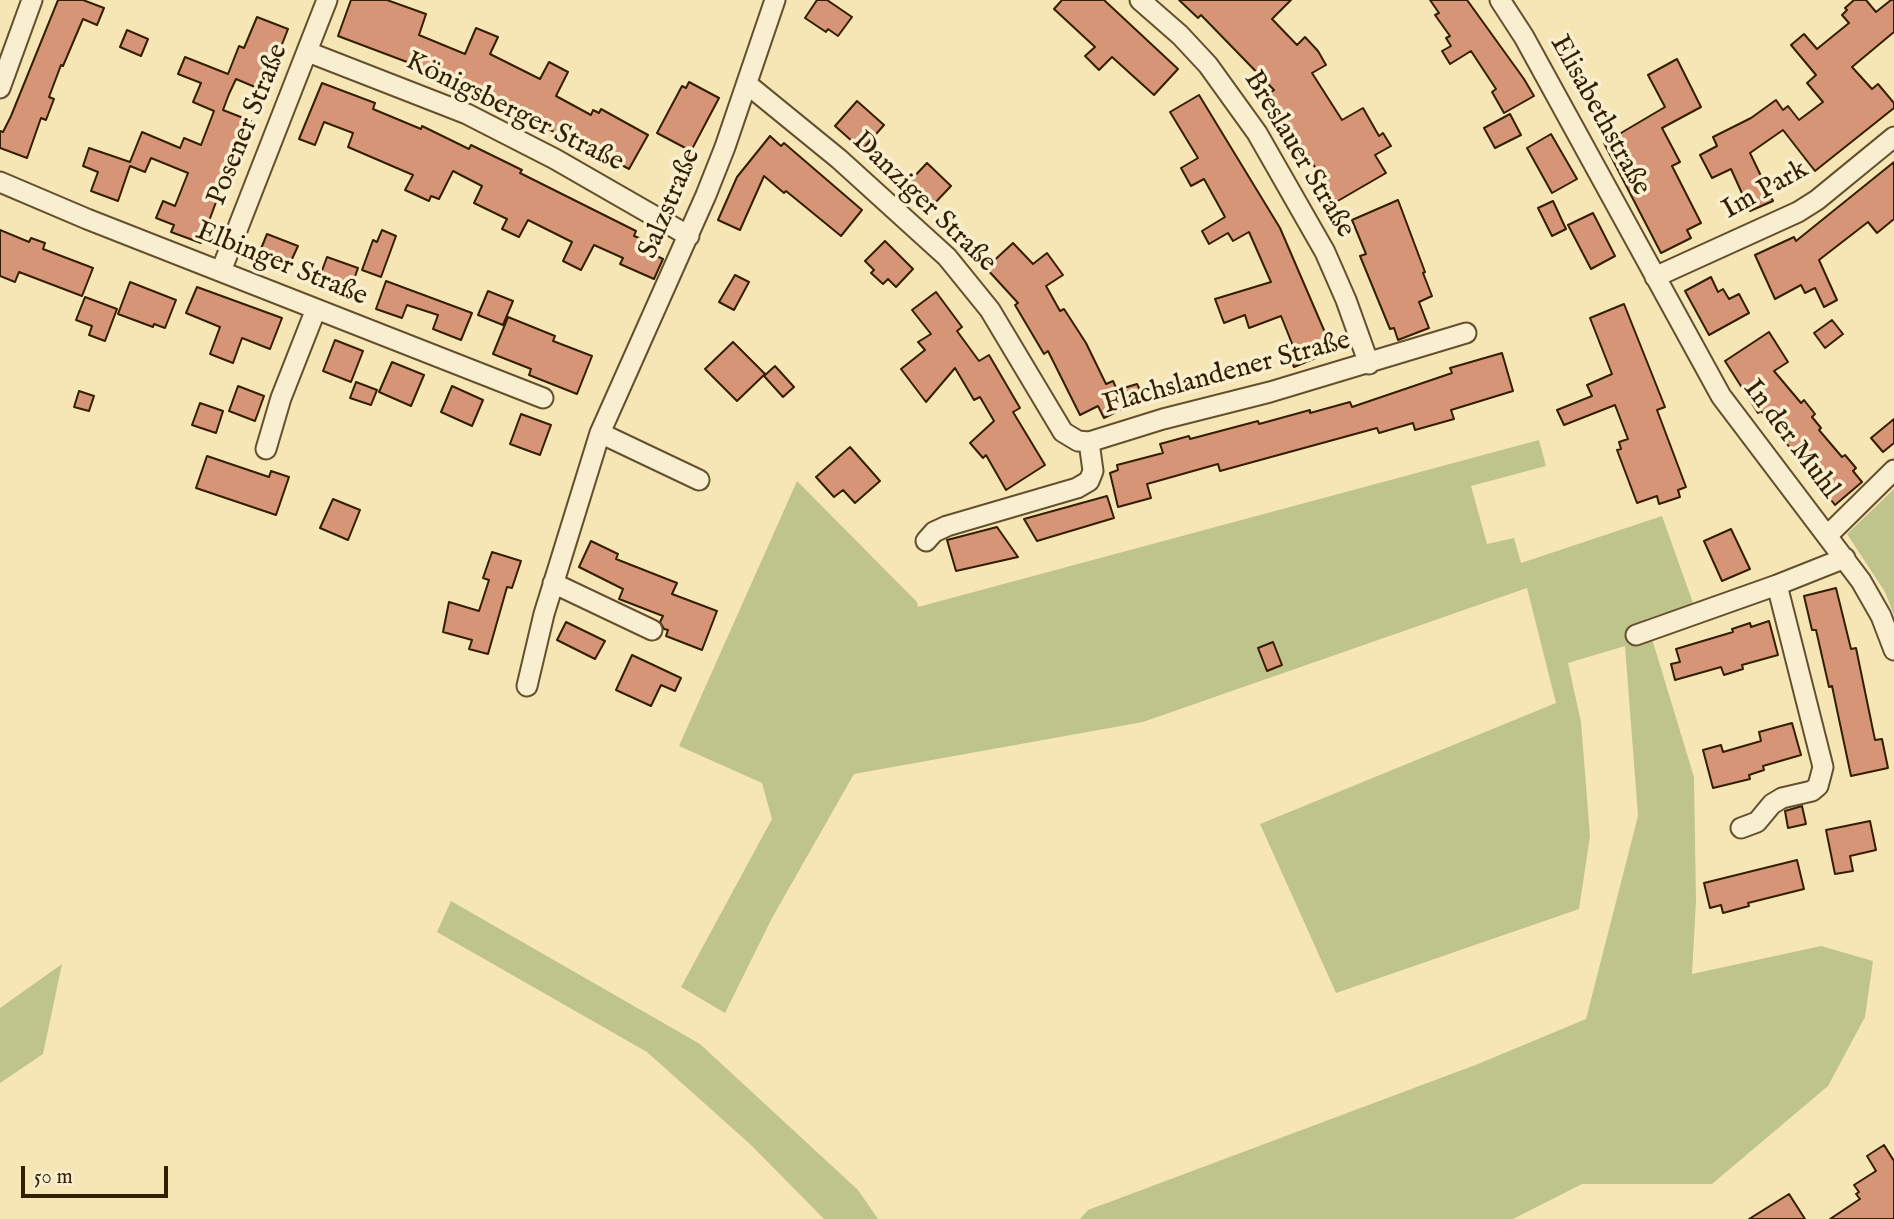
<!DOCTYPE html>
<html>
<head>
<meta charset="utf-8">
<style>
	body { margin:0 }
	#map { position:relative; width:1894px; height:1219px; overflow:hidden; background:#f6e6b6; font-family:"IM FELL English",serif }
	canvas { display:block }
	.scale { position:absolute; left:21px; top:1166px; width:147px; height:32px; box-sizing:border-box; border:4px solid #331e00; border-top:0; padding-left:9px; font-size:21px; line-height:24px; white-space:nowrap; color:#331e00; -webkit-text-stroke:5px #f9efd0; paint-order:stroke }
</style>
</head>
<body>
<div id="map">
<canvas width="1894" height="1219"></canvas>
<div class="scale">50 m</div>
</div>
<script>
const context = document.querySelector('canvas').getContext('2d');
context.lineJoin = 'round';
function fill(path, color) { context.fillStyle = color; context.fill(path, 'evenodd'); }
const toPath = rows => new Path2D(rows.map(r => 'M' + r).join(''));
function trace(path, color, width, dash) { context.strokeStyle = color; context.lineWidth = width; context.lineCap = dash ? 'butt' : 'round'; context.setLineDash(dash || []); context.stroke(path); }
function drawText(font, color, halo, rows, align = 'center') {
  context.font = font + ' "IM FELL English",serif'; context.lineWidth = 7; context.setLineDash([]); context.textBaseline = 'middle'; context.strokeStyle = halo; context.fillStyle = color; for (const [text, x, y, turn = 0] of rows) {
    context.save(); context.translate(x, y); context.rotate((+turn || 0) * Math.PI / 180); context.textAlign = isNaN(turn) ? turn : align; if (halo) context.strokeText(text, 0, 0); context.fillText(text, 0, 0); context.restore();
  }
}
fill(toPath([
	[1539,440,1546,466,1471,486,1487,544,1514,538,1521,563,1662,516,1693,603,1646,619,1694,777,1696,901,1692,974,1821,946,1873,961,1865,1017,1828,1086,1712,1184,1582,1184,1513,1219,1080,1219,1088,1210,1478,1064,1586,1019,1638,816,1625,646,1568,663,1581,722,1590,836,1579,909,1336,993,1260,824,1556,703,1527,588,1143,722,854,774,772,918,725,1013,681,987,772,819,762,783,679,746,797,481,917,602,918,607],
	[1894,489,1894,615,1885,592,1847,534],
	[451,901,700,1044,858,1190,878,1219,824,1219,751,1145,647,1052,437,932],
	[62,964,43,1054,0,1083,0,1008]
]), '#bec48c');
const building = toPath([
	[58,0,83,0,104,8,97,25,83,19,63,66,61,65,49,97,54,99,46,120,41,118,27,158,0,148,0,131,3,132,11,116,58,0],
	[351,0,387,0,426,14,419,35,465,54,476,28,498,37,490,54,540,79,549,62,568,72,556,96,591,115,593,110,599,113,601,109,648,135,629,169,565,134,564,137,538,124,539,122,457,81,456,83,407,62,338,36,351,0],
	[817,0,827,0,852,17,838,36,828,29,826,32,805,18,817,0],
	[1062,0,1104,0,1178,69,1154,95,1112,57,1099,70,1085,56,1095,47,1054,9,1062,0],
	[1179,0,1291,0,1272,19,1297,45,1305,37,1318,51,1326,65,1312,73,1342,120,1363,108,1379,136,1383,133,1391,146,1375,155,1386,173,1336,202,1270,93,1274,90,1201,15,1198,18,1179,0],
	[1430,0,1467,0,1524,79,1534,96,1504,113,1492,92,1496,89,1471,51,1450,64,1442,51,1451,46,1446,38,1450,36,1435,15,1439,13,1430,0],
	[1854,0,1866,0,1876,12,1891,0,1894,0,1894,32,1852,67,1872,89,1878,84,1894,103,1894,108,1815,171,1783,130,1750,153,1773,201,1750,211,1731,169,1712,178,1700,155,1717,146,1713,137,1751,118,1776,100,1783,110,1788,106,1799,120,1823,102,1807,83,1816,75,1791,45,1804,34,1817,49,1849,23,1842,15,1847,10,1845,8,1854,0],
	[257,17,288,29,265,88,256,85,255,87,236,79,229,94,223,110,251,121,230,173,227,172,201,243,171,232,174,225,156,218,163,201,175,206,188,173,151,158,145,172,130,166,118,201,91,191,98,172,83,166,89,148,130,162,142,132,180,148,184,138,201,145,214,111,193,102,201,83,178,74,185,57,228,74,239,46,244,48,257,17],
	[127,30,148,39,141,56,120,47,127,30],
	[1677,59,1701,107,1662,128,1680,162,1672,166,1701,223,1687,230,1691,238,1661,253,1604,143,1665,107,1648,75,1677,59],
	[689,82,719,98,691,151,657,133,682,86,686,88,689,82],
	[322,83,375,103,373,109,421,129,422,126,469,149,471,145,522,170,520,173,636,231,634,236,644,240,640,248,663,259,654,279,620,264,623,258,594,245,581,270,563,261,572,242,528,220,519,237,502,229,507,219,474,203,482,186,453,171,439,199,431,196,429,201,405,190,413,175,348,147,353,133,324,122,315,145,299,139,322,83],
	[1199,95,1280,228,1333,351,1294,367,1286,349,1293,346,1281,316,1249,328,1245,315,1224,323,1215,299,1271,282,1249,232,1233,241,1228,233,1209,244,1202,231,1225,217,1204,179,1191,186,1181,168,1198,158,1170,112,1199,95],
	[857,101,884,125,862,150,835,126,857,101],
	[1510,114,1521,135,1495,148,1484,128,1510,114],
	[1551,134,1577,179,1552,193,1527,148,1551,134],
	[770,136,781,146,784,143,862,210,841,236,786,191,784,193,764,176,740,230,718,220,737,177,770,136],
	[1894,162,1894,219,1877,233,1868,222,1819,260,1837,300,1824,307,1815,288,1805,293,1801,285,1775,299,1755,255,1794,237,1796,241,1894,162],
	[927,163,951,186,933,205,909,182,927,163],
	[1398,200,1425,272,1423,273,1432,296,1419,302,1429,328,1398,340,1394,328,1390,329,1360,256,1366,254,1352,220,1398,200],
	[1553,201,1566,229,1552,236,1538,208,1553,201],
	[1593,213,1615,256,1591,269,1568,225,1593,213],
	[0,230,29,242,31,238,45,243,43,249,93,268,82,296,19,272,15,282,0,276,0,230],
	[382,230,396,236,381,277,362,270,373,240,377,242,382,230],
	[267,234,298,246,292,259,287,258,282,271,256,261,267,234],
	[885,241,913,269,896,287,888,279,883,284,871,273,874,270,865,261,885,241],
	[1013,243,1033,264,1047,253,1063,275,1046,286,1060,311,1064,309,1086,343,1106,384,1113,381,1117,390,1137,384,1144,398,1104,418,1098,406,1080,415,1048,351,1044,354,1015,305,1018,303,986,268,1013,243],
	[327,257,358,268,353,282,348,281,343,294,317,284,327,257],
	[735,275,749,282,734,310,719,302,735,275],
	[1711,277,1718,292,1723,289,1729,299,1739,294,1749,313,1709,335,1685,291,1711,277],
	[386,281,472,313,461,340,433,329,438,315,407,305,402,318,376,309,386,281],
	[130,282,176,300,165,328,154,324,153,327,118,314,130,282],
	[197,287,282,318,270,349,242,338,233,363,210,354,220,327,186,313,197,287],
	[488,291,513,301,503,325,478,315,488,291],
	[936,292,962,327,957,331,979,361,989,355,1020,408,1013,412,1045,465,1006,490,986,455,983,458,970,443,994,421,980,397,974,400,955,368,926,402,901,369,925,350,918,342,931,334,912,310,936,292],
	[85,297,117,309,105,341,89,335,92,326,76,320,85,297],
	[1624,304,1665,407,1657,410,1686,487,1678,490,1680,497,1659,504,1657,496,1637,503,1617,450,1621,449,1619,442,1628,439,1615,405,1564,425,1557,410,1592,396,1587,385,1612,374,1590,318,1624,304],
	[508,317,555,336,553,341,592,356,577,394,529,375,531,369,493,354,508,317],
	[1832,320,1843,334,1825,348,1814,333,1832,320],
	[1769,332,1788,362,1774,371,1801,403,1804,400,1815,414,1812,417,1821,428,1819,430,1842,457,1845,455,1856,468,1853,471,1862,482,1835,505,1761,411,1758,413,1725,361,1769,332],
	[335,340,363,351,351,382,323,371,335,340],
	[733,342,765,374,737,401,705,369,733,342],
	[1502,353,1513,391,1451,410,1454,419,1415,430,1413,423,1379,433,1377,428,1220,471,1218,464,1147,484,1151,498,1118,507,1110,473,1118,470,1117,465,1163,453,1160,444,1189,436,1190,439,1258,421,1259,424,1310,410,1310,413,1350,402,1352,407,1452,373,1450,368,1502,353],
	[392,362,424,375,411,406,379,392,392,362],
	[775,366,794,387,783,397,764,376,775,366],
	[356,382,377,390,371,405,350,398,356,382],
	[238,386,264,396,255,421,229,411,238,386],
	[452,386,483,400,472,426,441,412,452,386],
	[79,391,94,396,89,411,74,407,79,391],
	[200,403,223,411,216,433,192,425,200,403],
	[521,414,551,425,540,455,510,444,521,414],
	[1894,419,1894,443,1883,452,1871,438,1894,419],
	[850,447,880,481,855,503,843,490,834,497,816,477,850,447],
	[207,456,269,477,271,471,289,477,276,515,196,488,207,456],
	[1107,496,1114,518,1037,541,1024,519,1107,496],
	[333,499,360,510,348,540,320,528,333,499],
	[997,527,1018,557,956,571,947,540,997,527],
	[1731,529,1750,569,1722,581,1704,541,1731,529],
	[591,541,618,554,616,559,677,583,672,594,717,611,702,650,666,636,668,630,664,629,660,622,663,616,619,599,623,589,579,567,591,541],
	[492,552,521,561,512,588,507,587,488,654,469,649,472,640,443,632,449,602,479,611,489,580,483,578,492,552],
	[1836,588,1851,649,1856,648,1875,740,1882,739,1888,768,1851,776,1832,686,1829,687,1816,630,1812,630,1804,596,1836,588],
	[1769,621,1778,655,1742,665,1743,669,1724,675,1721,667,1675,680,1671,664,1680,662,1676,649,1733,632,1732,629,1750,623,1751,627,1769,621],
	[566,622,605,641,595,659,557,640,566,622],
	[1273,642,1282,665,1267,671,1258,648,1273,642],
	[632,655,681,678,675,691,661,685,651,706,616,690,632,655],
	[1792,723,1801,755,1763,766,1764,770,1749,775,1750,779,1713,788,1703,750,1721,745,1723,752,1761,741,1759,732,1792,723],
	[1802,806,1806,824,1788,828,1785,811,1802,806],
	[1870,821,1876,850,1850,856,1853,871,1835,874,1826,830,1870,821],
	[1797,860,1804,889,1748,903,1749,906,1723,913,1721,905,1710,908,1704,883,1797,860],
	[1884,1145,1894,1161,1894,1219,1830,1219,1860,1199,1856,1194,1859,1192,1854,1185,1876,1171,1867,1156,1884,1145],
	[1789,1194,1805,1219,1749,1219,1789,1194]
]);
fill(building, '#d69576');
trace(building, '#331e00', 2);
const minor = toPath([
	[1140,0,1180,35,1208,65,1257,133,1325,252,1346,300,1369,364],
	[1500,0,1524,37,1721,396,1861,581,1881,616,1894,650],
	[308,52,467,114,555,159,689,236],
	[747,84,839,159,947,257,990,310,1063,432,1078,441,1089,442,1163,419,1270,392,1466,333],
	[0,88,32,0],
	[0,182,87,219,543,398],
	[221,271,327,0],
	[1655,277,1798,212,1817,200,1894,137],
	[600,433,699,480],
	[266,449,281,398,316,309],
	[1827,536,1894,470],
	[926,541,934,532,947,526,1077,488,1089,481,1093,471,1089,442],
	[553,583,652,630],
	[1636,635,1777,585,1845,558],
	[527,686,544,614,600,433,706,195,725,147,775,0],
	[1741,828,1757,822,1772,804,1782,798,1812,791,1818,786,1823,767,1777,585]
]);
trace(minor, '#64502e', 23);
trace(minor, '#f9efd0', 19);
drawText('28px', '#331e00', '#f9efd0', [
	["Königsberger Straße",514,113,26],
	["Elisabethstraße",1599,116,61],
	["Posener Straße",249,125,-68],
	["Breslauer Straße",1298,155,59],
	["Im Park",1766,191,-29],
	["Danziger Straße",923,203,44],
	["Salzstraße",671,204,-67],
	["Elbinger Straße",281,265,22],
	["Flachslandener Straße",1227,374,-15],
	["In der Muhl",1790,440,53]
]);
</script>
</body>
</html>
